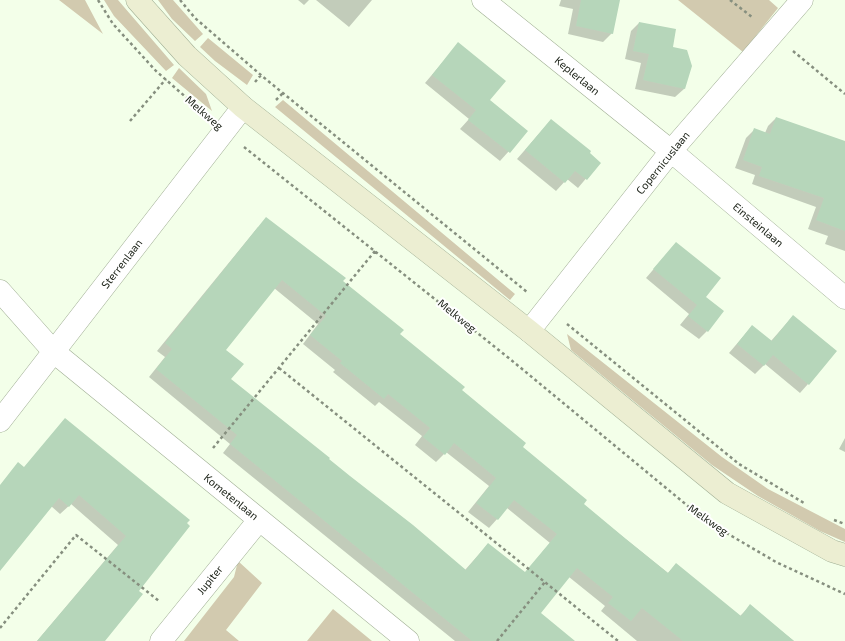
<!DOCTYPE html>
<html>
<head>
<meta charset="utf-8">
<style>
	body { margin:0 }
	canvas { display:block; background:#f3ffe9 }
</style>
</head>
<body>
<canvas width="845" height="641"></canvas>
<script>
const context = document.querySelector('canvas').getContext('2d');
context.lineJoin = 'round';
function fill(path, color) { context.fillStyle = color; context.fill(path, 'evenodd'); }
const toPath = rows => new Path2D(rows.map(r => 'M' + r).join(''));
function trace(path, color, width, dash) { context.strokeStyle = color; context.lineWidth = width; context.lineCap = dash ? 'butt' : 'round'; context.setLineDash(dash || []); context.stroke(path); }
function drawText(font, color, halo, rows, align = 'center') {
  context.font = font + ' "Exo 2",sans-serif'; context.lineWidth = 4; context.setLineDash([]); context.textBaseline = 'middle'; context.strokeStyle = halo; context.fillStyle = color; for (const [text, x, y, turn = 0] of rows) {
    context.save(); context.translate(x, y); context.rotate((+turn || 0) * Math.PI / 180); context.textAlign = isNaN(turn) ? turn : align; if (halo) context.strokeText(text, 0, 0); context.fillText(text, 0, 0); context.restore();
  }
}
fill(toPath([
	[59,0,85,0,103,34],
	[104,0,118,0,174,65,166,71,114,16],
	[158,0,173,0,203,34,195,41,172,19],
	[678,0,769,0,778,8,743,52],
	[208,38,253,75,247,85,215,61,200,47],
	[179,68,206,94,212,111,172,78],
	[283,100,515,294,510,300,275,107],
	[567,334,722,457,768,489,845,529,845,542,820,531,758,496,712,465,571,350],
	[238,561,262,583,226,630,239,641,184,641,234,577],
	[333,609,372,641,307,641]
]), '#d2caaf');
fill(toPath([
	[298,0,309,0,304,5],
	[316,0,372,0,349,27],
	[561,0,619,0,612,33,603,42,568,34,573,9,559,6],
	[639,23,672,48,691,66,684,89,675,97,635,89,641,63,625,59,631,31],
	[458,44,489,100,527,131,500,161,460,129,469,119,425,83],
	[776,118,845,166,845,251,825,244,828,236,808,229,816,207,752,184,755,175,735,168,746,138,754,130,765,133,768,126],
	[551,120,599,163,578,188,567,179,556,191,517,159],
	[258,227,342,281,582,504,668,573,676,564,740,616,750,606,794,641,637,641,601,611,605,606,569,577,539,613,555,641,455,641,223,453,230,444,149,377,165,357,157,351],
	[274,288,318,324,303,344,335,370,333,372,375,406,379,402,422,436,415,445,436,462,446,452,489,486,468,512,489,528,507,508,550,543,525,573,488,544,465,570,230,380,225,350],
	[676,243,705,297,707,331,699,339,680,325,689,314,646,278],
	[793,316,808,384,800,393,765,364,755,374,729,353,752,326,771,341],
	[65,419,188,520,103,641,37,641,118,545,71,504,60,514,51,506,0,568,0,487,24,468],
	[845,438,845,452,839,449]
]), '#0003');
fill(toPath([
	[581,0,620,0,613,34,576,26],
	[639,22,676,29,673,47,687,50,692,66,685,89,643,80,649,54,633,51],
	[458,42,506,81,490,100,528,131,510,153,468,120,476,110,432,75],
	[776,117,845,141,845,231,816,220,824,198,759,176,762,167,743,160,754,128,770,134],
	[551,119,591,151,590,153,601,163,587,180,575,171,565,183,525,150],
	[266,217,346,278,343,281,404,330,400,334,465,387,462,390,526,443,523,447,587,500,584,504,626,539,668,573,676,563,741,616,750,604,794,641,683,641,642,608,631,621,608,603,613,597,577,568,541,613,575,641,472,641,230,444,237,435,156,369,172,349,165,343],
	[282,280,326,316,310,335,342,361,340,363,384,399,388,394,430,428,423,437,445,455,454,443,496,478,476,503,498,520,514,500,557,534,525,572,488,543,466,570,413,525,350,476,329,459,330,458,231,379,244,364,226,350],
	[676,242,721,278,706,297,724,311,708,332,688,316,697,305,653,269],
	[793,315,837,351,809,385,773,355,764,366,737,344,752,325,772,341],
	[65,418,190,520,187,523,190,526,139,591,143,594,105,641,37,641,126,536,79,495,69,507,59,498,0,571,0,485,18,462,24,467]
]), '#b6d6ba');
const street = toPath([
	[483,0,671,151,845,298],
	[0,291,54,352,408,641],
	[529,331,671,151,802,0],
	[0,421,243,107],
	[161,641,259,520]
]);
const secondary = toPath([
	[137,0,187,56,243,107,529,331,727,493,832,551,845,555]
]);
trace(street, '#9fad93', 23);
trace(secondary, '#9fad93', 23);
trace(toPath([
	[98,0,113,24,156,71,205,114],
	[180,0,195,18,262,76,527,292],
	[730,0,752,17],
	[793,51,845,94],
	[255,82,261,75],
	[276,100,283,93],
	[130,121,166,79],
	[244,147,510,359,706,521,776,562,845,594],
	[567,324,739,464,804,503],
	[279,368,618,641],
	[213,448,375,251],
	[834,520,845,524],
	[0,628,76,535,159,601],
	[497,641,545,582]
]), '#868f7f', 2.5, [3, 3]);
trace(street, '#fff', 22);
trace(secondary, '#eceed2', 22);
drawText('11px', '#22281e', '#fff', [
	["Keplerlaan",577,76,39],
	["Melkweg",204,113,41],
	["Copernicuslaan",663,163,-51],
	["Einsteinlaan",758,225,40],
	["Sterrenlaan",122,264,-52],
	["Melkweg",457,316,39],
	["Kometenlaan",231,497,39],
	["Melkweg",708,520,35],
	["Jupiter",210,580,-51]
]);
</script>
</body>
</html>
